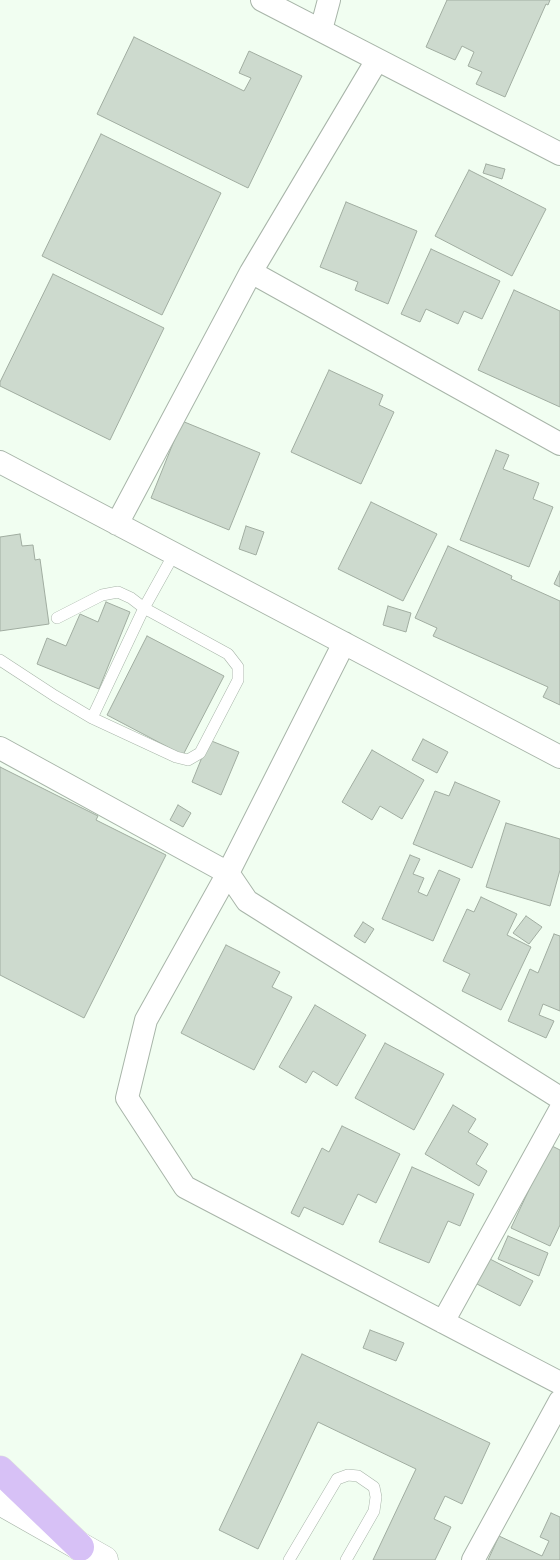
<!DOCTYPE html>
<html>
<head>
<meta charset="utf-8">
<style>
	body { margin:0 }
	canvas { display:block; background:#f1fef1 }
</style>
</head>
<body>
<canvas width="560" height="1560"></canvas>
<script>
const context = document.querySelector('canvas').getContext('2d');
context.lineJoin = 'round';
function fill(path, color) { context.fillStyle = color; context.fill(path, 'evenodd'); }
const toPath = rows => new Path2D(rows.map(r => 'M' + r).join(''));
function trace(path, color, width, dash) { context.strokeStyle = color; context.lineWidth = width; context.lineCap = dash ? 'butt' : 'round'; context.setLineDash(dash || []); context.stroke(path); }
const building = toPath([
	[447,0,550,0,548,5,546,4,505,97,476,84,482,72,468,66,474,52,462,46,455,60,426,47,447,0],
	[134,37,244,91,251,78,239,73,249,51,302,76,248,188,97,114,134,37],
	[101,134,221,193,162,315,42,256,101,134],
	[486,164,505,169,502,179,483,173,486,164],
	[469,170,546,209,512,276,435,236,469,170],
	[346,202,417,231,388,304,355,290,358,282,320,267,346,202],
	[431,249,500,281,482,319,464,311,458,324,426,309,420,322,401,314,431,249],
	[53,274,164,328,110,440,0,386,0,382,53,274],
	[514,290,560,311,560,407,478,370,514,290],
	[329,370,383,395,379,405,394,412,361,484,291,452,329,370],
	[182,421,260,453,229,530,151,498,182,421],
	[496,450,509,455,503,469,539,483,533,499,553,507,529,567,460,540,496,450],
	[371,502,437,534,403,601,338,569,371,502],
	[246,526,264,532,256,555,239,549,246,526],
	[20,534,22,546,33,545,35,560,40,559,49,624,0,631,0,537,20,534],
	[448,546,512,576,511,579,560,601,560,705,543,697,548,687,433,636,437,628,415,618,448,546],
	[560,571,560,587,554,584,560,571],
	[106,602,130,612,99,689,37,664,47,638,66,646,80,614,98,622,106,602],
	[388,606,411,613,406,632,383,625,388,606],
	[147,636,224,676,183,755,107,715,147,636],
	[423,739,448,752,437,773,412,760,423,739],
	[209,740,239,752,221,795,192,782,209,740],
	[372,750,424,780,402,819,380,806,372,820,342,802,372,750],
	[0,767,98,816,96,820,166,855,84,1018,0,975,0,767],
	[455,782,500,801,472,868,413,844,435,791,449,796,455,782],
	[178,805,191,813,183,827,170,820,178,805],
	[506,823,560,839,560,870,550,906,486,887,506,823],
	[410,855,420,859,413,874,424,878,418,892,427,896,439,870,460,879,433,941,382,919,410,855],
	[481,897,517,914,507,935,531,947,501,1010,462,991,470,974,443,961,467,909,474,912,481,897],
	[526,916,542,927,529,944,513,933,526,916],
	[363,922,374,929,365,943,354,936,363,922],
	[554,934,560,936,560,1011,543,1004,539,1015,554,1021,546,1038,508,1021,530,969,538,973,554,934],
	[226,945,280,972,272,987,292,997,254,1070,181,1033,226,945],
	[315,1005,366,1035,337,1086,313,1071,306,1083,279,1067,315,1005],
	[385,1043,444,1074,414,1130,355,1098,385,1043],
	[453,1105,476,1119,468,1132,488,1144,476,1164,487,1171,479,1186,425,1154,453,1105],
	[342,1126,400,1154,376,1203,358,1194,343,1225,304,1207,299,1217,291,1213,322,1148,329,1152,342,1126],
	[550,1145,560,1150,560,1225,550,1246,511,1228,550,1145],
	[412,1167,474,1194,460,1226,448,1221,429,1263,379,1242,412,1167],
	[508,1236,548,1253,539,1276,498,1259,508,1236],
	[488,1258,533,1281,520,1306,475,1283,488,1258],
	[370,1330,404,1343,396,1361,363,1348,370,1330],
	[302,1354,490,1443,462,1504,445,1496,434,1519,451,1527,435,1560,373,1560,416,1469,318,1422,258,1549,219,1530,302,1354],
	[551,1513,560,1517,560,1560,488,1560,499,1536,542,1556,549,1541,540,1537,551,1513]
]);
fill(building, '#cddace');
trace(building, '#a1ada1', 1);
const lane = toPath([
	[57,618,102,595,118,592,131,598,144,608,228,654,238,667,238,680,200,753,188,760,176,757,92,718,144,608,174,554],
	[0,660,55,696,92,718],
	[289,1560,337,1479,348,1475,358,1476,374,1487,376,1497,374,1511,346,1560]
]);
const street = toPath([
	[262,0,560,154],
	[321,30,329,0],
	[251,272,560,444],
	[0,462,560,757],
	[117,524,251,272,377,60],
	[344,643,228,873,146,1020,127,1098,185,1187,560,1383],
	[0,748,228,873,247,901,560,1098],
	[443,1322,560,1110],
	[473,1560,560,1401]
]);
const secondary = toPath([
	[0,1501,104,1560]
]);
const primary = toPath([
	[0,1470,80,1547]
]);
trace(lane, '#a8b5a9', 12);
trace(street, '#a8b5a9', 24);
trace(secondary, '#a8b5a9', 29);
trace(primary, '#dddedd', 29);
trace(lane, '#fff', 11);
trace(street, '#fff', 22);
trace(secondary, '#fff', 28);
trace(primary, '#d7c1f6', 28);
</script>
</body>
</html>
